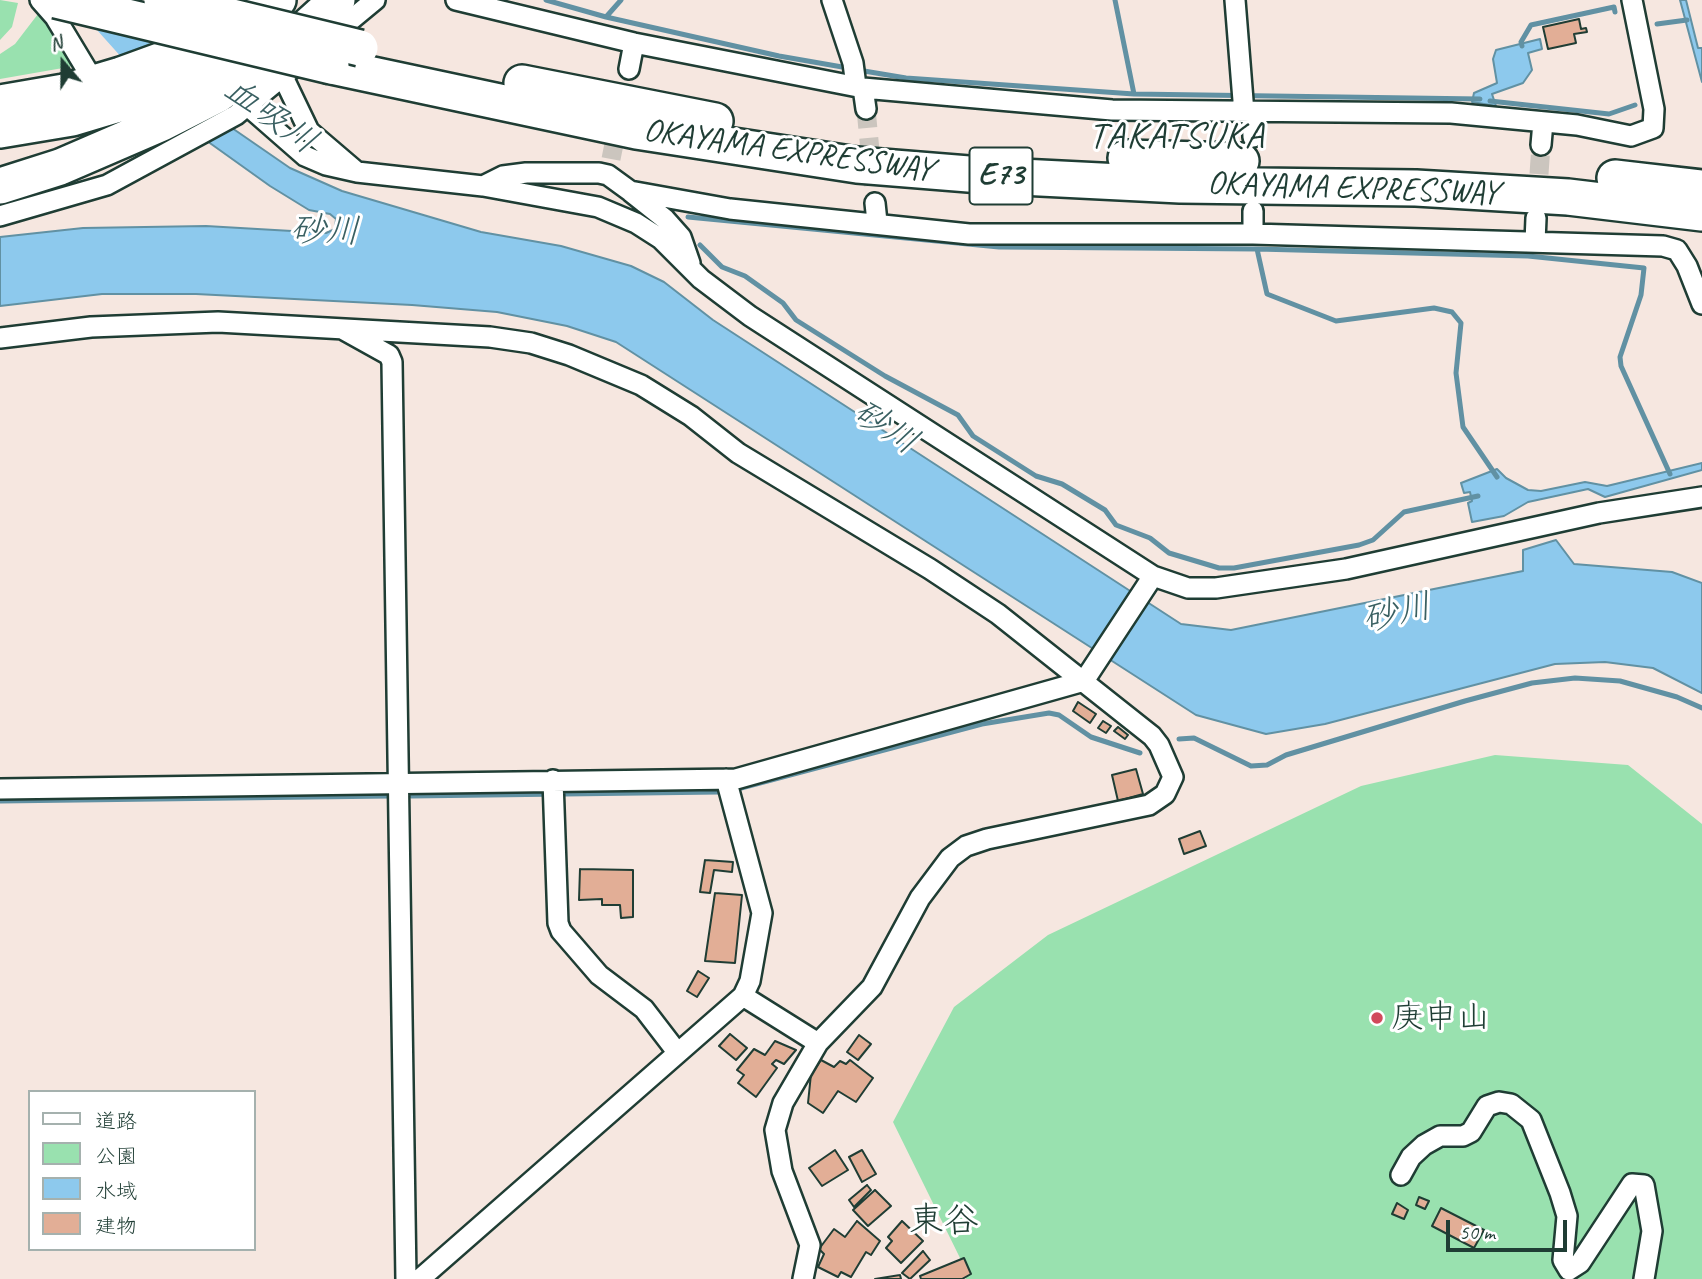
<!DOCTYPE html>
<html>
<head>
<meta charset="utf-8">
<style>
	body { margin:0 }
	#map { position:relative; width:1702px; height:1279px; overflow:hidden; background:#f6e7e0; font-family:Caveat,"Klee One",sans-serif }
	canvas { display:block }
	.legend { position:absolute; left:28px; top:1090px; width:228px; height:161px; box-sizing:border-box; background:#fff; border:2px solid #a5b1ae; margin:0; padding:9px 12px; list-style:none; font-size:21px; color:#1f3d34 }
	.legend li { display:flex; align-items:center; gap:14px; height:35px }
	.legend b { width:35px; border:2px solid #a5b1ae }
	.north { position:absolute; left:28px; top:28px; width:70px; height:70px; -webkit-text-stroke:5px #fff; paint-order:stroke; rotate:340deg; font-size:19px; font-weight:700; line-height:28px; text-align:center; color:#1f3d34 }
	.north::after { content:''; display:block; margin:auto; width:24px; height:32px; background:#1f3d34; clip-path:polygon(50% 0,100% 100%,50% 72%,0 100%) }
	.scale { position:absolute; left:1446px; top:1220px; width:121px; height:32px; box-sizing:border-box; border:4px solid #1f3d34; border-top:0; padding-left:9px; font-size:21px; line-height:24px; white-space:nowrap; color:#1f3d34; -webkit-text-stroke:5px #fff; paint-order:stroke }
</style>
</head>
<body>
<div id="map">
<canvas width="1702" height="1279"></canvas>
<ul class="legend">
<li><b style="height:9px;background:#fff"></b>道路</li>
<li><b style="height:19px;background:#99e1af"></b>公園</li>
<li><b style="height:19px;background:#8dc9ed"></b>水域</li>
<li><b style="height:19px;background:#e2ae96"></b>建物</li>
</ul>
<div class="north">N</div>
<div class="scale">50 m</div>
</div>
<script>
const context = document.querySelector('canvas').getContext('2d');
context.lineJoin = 'round';
function fill(path, color) { context.fillStyle = color; context.fill(path, 'evenodd'); }
const toPath = rows => new Path2D(rows.map(r => 'M' + r).join(''));
function trace(path, color, width, dash) { context.strokeStyle = color; context.lineWidth = width; context.lineCap = dash ? 'butt' : 'round'; context.setLineDash(dash || []); context.stroke(path); }
function drawText(font, color, halo, rows, align = 'center') {
  context.font = font + ' Caveat,"Klee One",sans-serif'; context.lineWidth = 6; context.setLineDash([]); context.textBaseline = 'middle'; context.strokeStyle = halo; context.fillStyle = color; for (const [text, x, y, turn = 0] of rows) {
    context.save(); context.translate(x, y); context.rotate((+turn || 0) * Math.PI / 180); context.textAlign = isNaN(turn) ? turn : align; if (halo) context.strokeText(text, 0, 0); context.fillText(text, 0, 0); context.restore();
  }
}
fill(toPath([
	[0,0,18,3,12,27,0,40],
	[44,13,80,65,0,79,0,54,15,44,38,14],
	[1495,755,1628,765,1702,824,1702,1279,966,1279,960,1258,893,1122,954,1007,1048,935,1361,786]
]), '#99e1af');
const water = toPath([
	[1680,0,1686,0,1698,48,1702,48,1702,82,1680,0],
	[1540,39,1542,49,1528,53,1532,70,1523,83,1492,94,1496,106,1472,102,1474,93,1497,83,1493,59,1496,50,1540,39],
	[232,128,290,168,342,191,481,232,561,246,631,266,664,282,713,320,1181,624,1231,630,1523,571,1523,550,1556,540,1574,564,1672,572,1702,583,1702,693,1653,668,1605,662,1555,664,1325,724,1266,734,1196,715,616,342,567,326,497,312,412,305,196,294,102,294,0,306,0,237,83,228,206,226,326,233,335,229,336,219,330,214,309,210,270,186,207,141,232,128],
	[1702,463,1702,470,1605,497,1588,489,1528,502,1504,516,1472,522,1468,503,1472,501,1470,492,1464,493,1461,483,1497,469,1506,478,1528,490,1541,491,1585,482,1607,486,1702,463]
]);
fill(water, '#8dc9ed');
trace(water, '#6191a3', 2);
trace(toPath([
	[546,0,606,17],
	[621,0,606,17,779,56,848,68],
	[1115,0,1134,94],
	[1657,24,1687,20],
	[1522,46,1521,42,1531,25,1614,7,1615,12],
	[858,70,906,78,1134,94,1480,99],
	[1490,101,1609,114,1635,105],
	[688,217,999,247,1257,249,1267,294,1336,321,1434,308,1452,312,1461,323,1456,373,1463,427,1497,477],
	[700,245,722,267,745,276,783,303,796,320,885,376,958,415,973,436,1036,476,1062,484,1105,510,1116,525,1150,538,1169,553,1219,568,1234,568,1359,545,1373,540,1404,512,1478,496],
	[1257,249,1528,256,1644,268,1641,295,1620,357,1621,366,1670,474],
	[1179,739,1194,738,1251,766,1267,765,1286,755,1465,701,1532,683,1575,678,1620,681,1677,697,1702,708],
	[741,788,982,724,1049,713,1059,715,1091,737,1140,753],
	[411,796,719,792],
	[0,801,390,796]
]), '#6191a3', 5);
trace(toPath([
	[92,2,162,80]
]), '#8dc9ed', 30);
const building = toPath([
	[1579,19,1581,29,1586,28,1587,32,1574,34,1576,43,1548,49,1543,27,1579,19],
	[1078,702,1096,714,1090,723,1073,711,1078,702],
	[1103,721,1111,726,1106,733,1098,728,1103,721],
	[1118,727,1128,735,1125,739,1114,731,1118,727],
	[1136,769,1143,794,1118,801,1112,775,1136,769],
	[1200,831,1206,846,1184,854,1179,839,1200,831],
	[705,860,733,862,732,872,714,870,710,893,700,892,705,860],
	[580,869,633,870,633,917,621,918,620,905,602,905,602,899,579,900,580,869],
	[715,893,742,895,735,963,705,961,715,893],
	[698,971,709,978,697,997,687,991,698,971],
	[730,1034,747,1048,736,1060,719,1046,730,1034],
	[859,1035,871,1044,858,1060,847,1052,859,1035],
	[775,1041,796,1050,784,1064,776,1060,772,1064,777,1068,756,1097,738,1083,744,1075,737,1070,754,1049,765,1055,775,1041],
	[821,1060,834,1067,840,1061,846,1064,850,1060,873,1078,856,1102,838,1091,823,1113,808,1103,811,1074,821,1060],
	[835,1150,848,1170,822,1186,809,1168,835,1150],
	[862,1150,876,1174,862,1182,849,1157,862,1150],
	[867,1185,871,1190,854,1207,849,1200,867,1185],
	[875,1190,891,1206,868,1226,853,1210,875,1190],
	[1419,1197,1429,1201,1425,1209,1416,1205,1419,1197],
	[1397,1203,1408,1210,1404,1219,1392,1214,1397,1203],
	[1441,1208,1484,1230,1474,1248,1432,1226,1441,1208],
	[857,1221,880,1241,871,1255,866,1252,851,1277,841,1272,838,1277,818,1267,824,1254,819,1249,834,1229,845,1237,857,1221],
	[902,1221,923,1241,901,1263,886,1248,892,1241,888,1237,902,1221],
	[923,1251,930,1260,910,1279,902,1273,923,1251],
	[964,1258,971,1274,962,1279,921,1279,920,1276,964,1258],
	[900,1275,901,1279,875,1279,900,1275]
]);
fill(building, '#e2ae96');
trace(building, '#1f3d34', 2);
trace(toPath([
	[866,109,875,203],
	[611,159,629,69],
	[1537,203,1541,145]
]), '#cbc5be', 19, [19, 10]);
const street = toPath([
	[40,0,55,17,99,90],
	[456,0,634,43,863,88,1112,110,1451,113,1577,125,1631,136,1653,128,1654,109,1632,0],
	[832,0,853,63,856,86],
	[1235,0,1244,113],
	[629,69,634,43],
	[286,83,309,131,357,172],
	[863,88,866,109],
	[249,107,305,156,326,165,357,172,483,186,598,207,636,223,661,239,701,279,750,316,1153,576,1188,588,1216,588,1346,569,1599,513,1702,497],
	[1252,113,1253,137],
	[1541,145,1543,122],
	[483,186,503,176,526,173,599,173,608,175,630,191,730,209,969,234,1253,234,1663,246,1677,250,1687,266,1702,304],
	[631,192,665,219,681,237,690,263],
	[875,203,877,222],
	[1253,211,1253,234],
	[0,216,107,185,236,115,375,0],
	[1535,242,1536,218],
	[344,330,389,355,392,362,406,1279],
	[0,338,91,327,218,322,490,337,531,343,569,355,641,385,691,416,738,453,930,569,998,614,1152,736,1159,745,1173,777,1165,794,1149,805,987,839,966,846,950,858,920,898,872,987,818,1043,783,1103,775,1130,782,1171,810,1245,803,1279],
	[553,780,558,923,561,931,599,975,644,1009,677,1052],
	[0,789,736,779,1084,681,1153,576],
	[743,996,818,1043],
	[1401,1175,1411,1157,1424,1145,1440,1136,1463,1136,1471,1132,1487,1106,1499,1102,1511,1104,1531,1120,1560,1193,1567,1216,1563,1260,1569,1270,1580,1263,1632,1184,1644,1185,1652,1231,1644,1279],
	[420,1279,743,996,750,981,762,913,726,779]
]);
const highway = toPath([
	[331,66,636,131,857,165,981,175,1180,185,1416,188,1568,197,1702,213],
	[522,83,715,121],
	[0,103,64,92,121,75,176,55,278,0],
	[0,130,72,118,142,97,195,75,264,35],
	[1126,158,1241,161],
	[1615,178,1702,188],
	[0,186,60,167,162,123,217,95,287,45,337,0]
]);
trace(street, '#1f3d34', 24);
trace(highway, '#1f3d34', 40);
trace(street, '#fff', 19);
trace(highway, '#fff', 35);
const highwayBridge = toPath([
	[56,0,331,66],
	[162,0,360,48]
]);
trace(highwayBridge, '#1f3d34', 40, []);
trace(highwayBridge, '#fff', 35);
for (const [x, y, r, color] of [
	[1377,1018,7,"#d1495b"]
]) { const dot = new Path2D(); dot.arc(x, y, r, 0, 2 * Math.PI); context.fillStyle = color; context.fill(dot); trace(dot, '#fff', 2.5); }
for (const [x, y, w] of [
	[1001,176,63]
]) { const box = new Path2D(); box.roundRect(x - w / 2, y - 28.5, w, 57, 5); context.fillStyle = '#fff'; context.fill(box); trace(box, '#1f3d34', 2); }
drawText('bold 32px', '#1f3d34', null, [
	["E73",1001,176]
]);
drawText('33px', '#1f3d34', '#fff', [
	["OKAYAMA EXPRESSWAY",788,151,8],
	["OKAYAMA EXPRESSWAY",1353,189,2]
]);
drawText('33px', '#1f3d34', '#fff', [
	["庚申山",1391,1018]
], 'left');
drawText('italic 35px', '#3a6062', '#fff', [
	["血吸川",270,117,35],
	["砂川",325,232,2],
	["砂川",885,428,33],
	["砂川",1397,614,-12]
]);
drawText('35px', '#1f3d34', '#fff', [
	["東谷",944,1222]
]);
context.letterSpacing = '2px';
drawText('37px', '#1f3d34', '#fff', [
	["TAKATSUKA",1177,137]
]);
context.letterSpacing = '0px';
</script>
</body>
</html>
